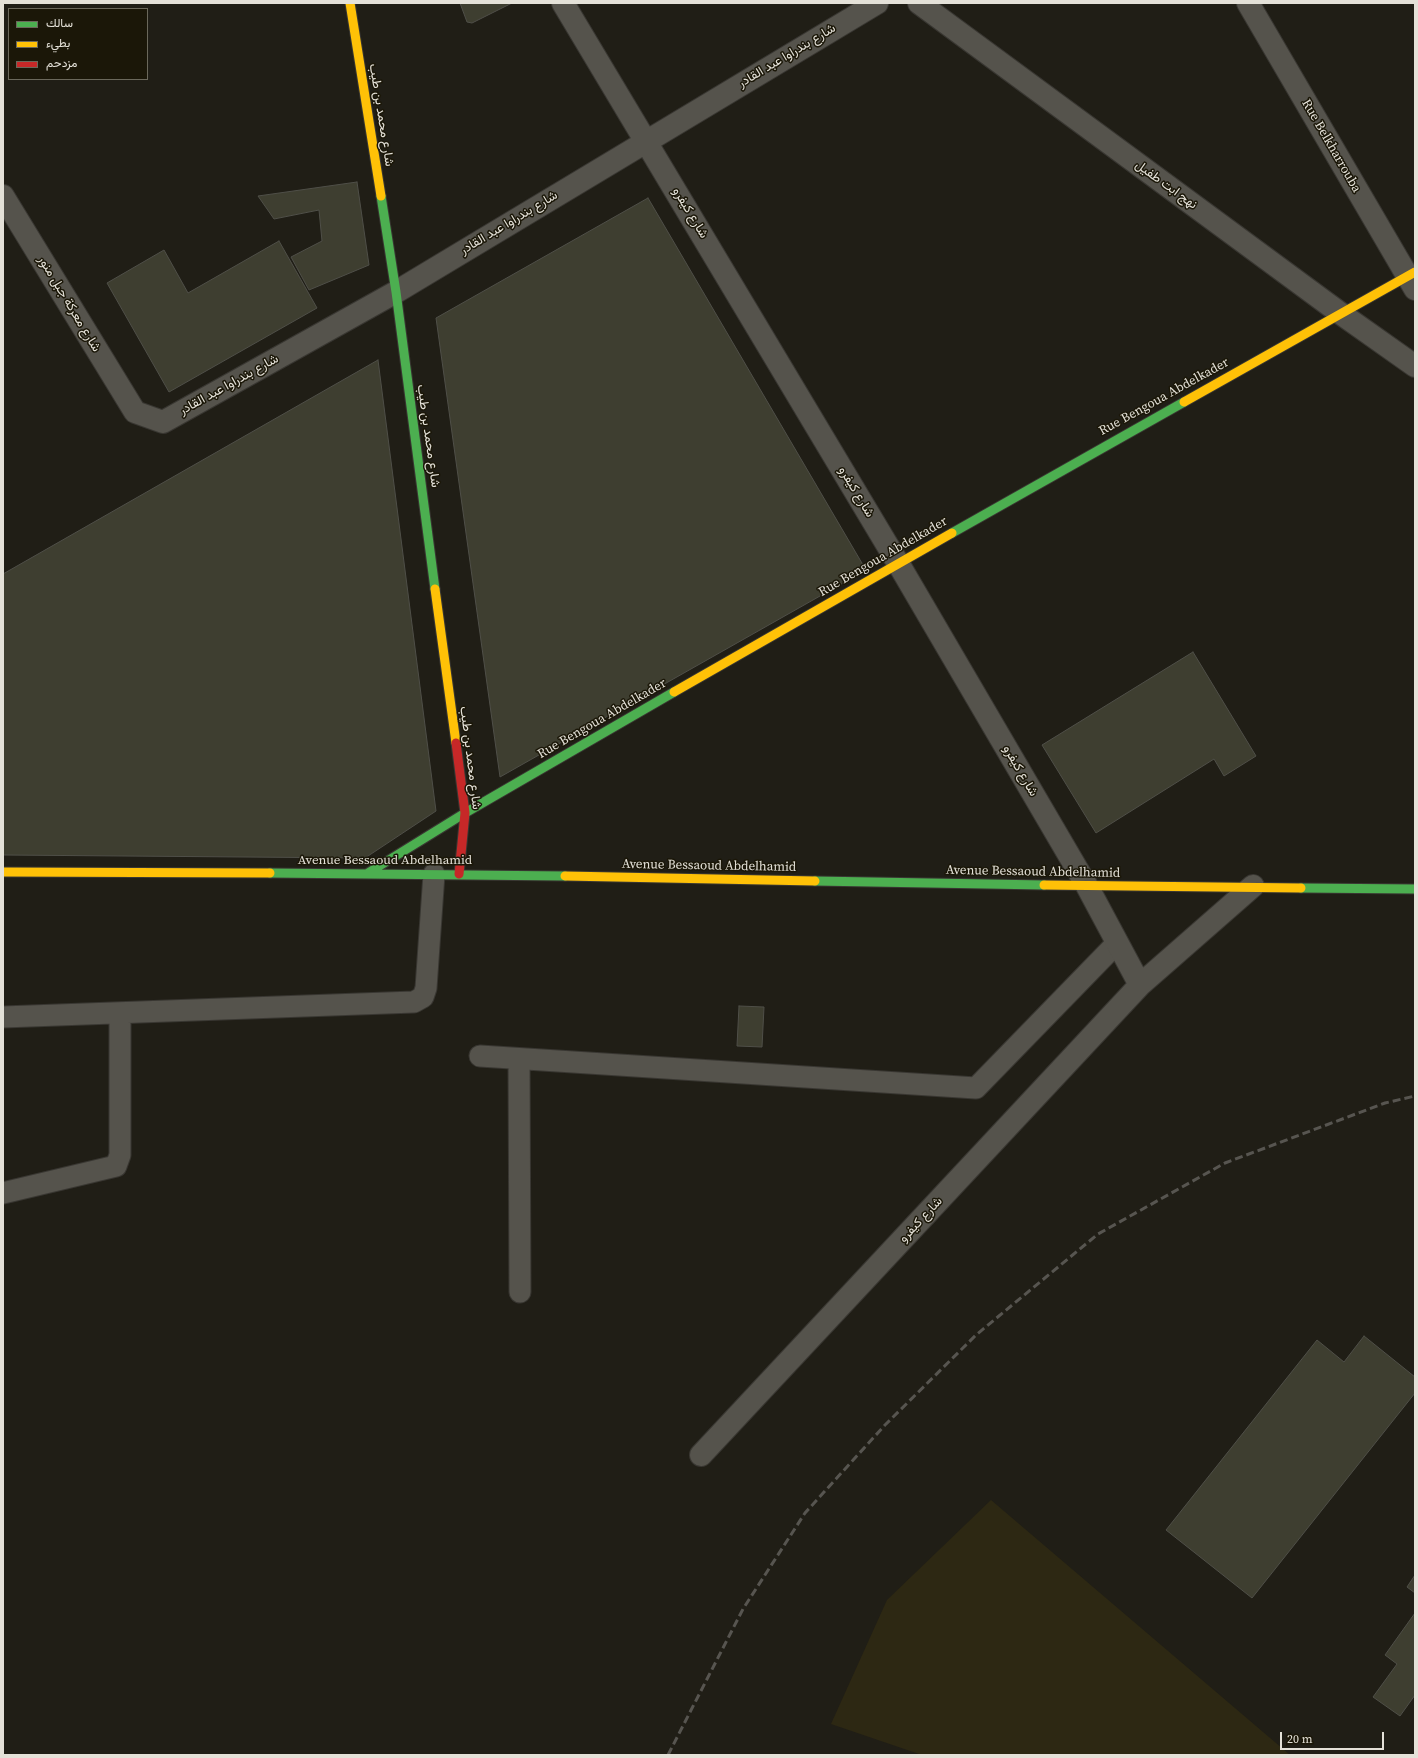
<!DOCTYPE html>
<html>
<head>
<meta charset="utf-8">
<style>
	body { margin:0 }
	#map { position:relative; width:1418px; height:1758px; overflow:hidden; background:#201e16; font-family:"Source Serif 4",Vazirmatn,serif }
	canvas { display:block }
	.frame { position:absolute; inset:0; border:4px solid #e4e1d8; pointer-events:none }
	.legend { position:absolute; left:8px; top:8px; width:140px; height:72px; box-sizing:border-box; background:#1b1708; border:1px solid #6b685b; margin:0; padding:5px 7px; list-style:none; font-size:12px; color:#e4e1d8 }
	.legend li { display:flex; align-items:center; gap:8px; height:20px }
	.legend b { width:20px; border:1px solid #6b685b }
	.scale { position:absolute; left:1280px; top:1732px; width:104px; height:18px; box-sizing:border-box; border:2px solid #e4e1d8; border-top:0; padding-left:5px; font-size:12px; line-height:14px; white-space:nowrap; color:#e4e1d8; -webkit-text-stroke:3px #1b1708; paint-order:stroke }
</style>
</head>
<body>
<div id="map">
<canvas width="1418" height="1758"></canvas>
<div class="frame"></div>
<ul class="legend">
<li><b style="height:5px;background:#4caf50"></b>سالك</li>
<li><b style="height:5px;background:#ffc107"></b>بطيء</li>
<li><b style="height:5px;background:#c62828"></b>مزدحم</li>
</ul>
<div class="scale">20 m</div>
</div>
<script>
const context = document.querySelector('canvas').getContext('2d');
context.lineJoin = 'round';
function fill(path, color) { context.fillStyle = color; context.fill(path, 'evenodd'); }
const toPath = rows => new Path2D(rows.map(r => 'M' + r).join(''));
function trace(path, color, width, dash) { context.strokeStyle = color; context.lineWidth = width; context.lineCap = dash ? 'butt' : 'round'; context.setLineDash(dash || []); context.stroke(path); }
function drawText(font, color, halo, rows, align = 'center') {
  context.font = font + ' "Source Serif 4",Vazirmatn,serif'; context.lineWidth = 3; context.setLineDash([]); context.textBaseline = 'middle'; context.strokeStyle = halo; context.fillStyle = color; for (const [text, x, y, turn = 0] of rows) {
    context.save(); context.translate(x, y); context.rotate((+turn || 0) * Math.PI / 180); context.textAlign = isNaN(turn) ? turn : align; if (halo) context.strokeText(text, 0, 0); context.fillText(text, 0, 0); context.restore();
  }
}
fill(toPath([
	[991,1500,1290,1755,922,1755,831,1724,887,1600]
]), '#2d2813');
const building = toPath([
	[460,3,512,3,472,23,467,22,460,3],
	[357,182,369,265,309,290,291,257,322,241,319,210,274,219,258,196,357,182],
	[648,198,866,570,500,777,436,318,648,198],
	[279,241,317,308,169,392,107,283,164,250,188,293,279,241],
	[378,360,436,811,365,858,3,855,3,574,378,360],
	[1193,652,1256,756,1224,776,1214,759,1096,833,1042,745,1193,652],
	[739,1006,764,1007,762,1047,737,1046,739,1006],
	[1364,1336,1415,1377,1415,1393,1252,1598,1166,1530,1317,1340,1344,1362,1364,1336],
	[1415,1575,1415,1593,1407,1587,1415,1575],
	[1415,1613,1415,1695,1400,1716,1373,1697,1397,1664,1385,1655,1415,1613]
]);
fill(building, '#3e3e30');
trace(building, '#4f4f48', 1);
const lane = toPath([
	[3,1017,414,1002,423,997,426,988,434,874],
	[480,1056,976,1088,1117,943],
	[519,1059,520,1292],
	[3,1193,116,1166,120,1155,120,1013]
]);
const street = toPath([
	[563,3,898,563,1087,886,1140,985],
	[919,3,1340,313,1415,366],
	[1248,3,1415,289],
	[3,196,135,412,163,422,396,292,877,3],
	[701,1455,1140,985,1253,886]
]);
const fast = toPath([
	[381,196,396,292,435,589],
	[952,533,1184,402],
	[270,873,565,876],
	[368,873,465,813,674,692],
	[815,881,1044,885],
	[1301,888,1415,889]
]);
const slow = toPath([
	[350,3,381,196],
	[1184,402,1415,272],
	[435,589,456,743],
	[674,692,952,533],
	[3,872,270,873],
	[565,876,815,881],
	[1044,885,1301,888]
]);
const jam = toPath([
	[456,743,465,813,459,874]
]);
trace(lane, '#393732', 23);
trace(street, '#393732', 24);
trace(fast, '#393732', 11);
trace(slow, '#393732', 11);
trace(jam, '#393732', 11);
trace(lane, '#55534c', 21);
trace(street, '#55534c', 22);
trace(fast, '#4caf50', 9);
trace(slow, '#ffc107', 9);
trace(jam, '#c62828', 9);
trace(toPath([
	[668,1755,743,1609,805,1513,885,1425,976,1335,1098,1234,1225,1163,1385,1103,1415,1096]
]), '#575550', 3, [8, 4]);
drawText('13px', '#e4e1d8', '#1b1708', [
	["شارع بندراوا عبد القادر",787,56,-31],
	["شارع محمد بن طيب",381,115,81],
	["Rue Belkharrouba",1331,146,60],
	["نهج ابت طفيل",1166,185,36],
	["شارع كيفرو",690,213,59],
	["شارع بندراوا عبد القادر",509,223,-31],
	["شارع معركة جبل منور",69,304,59],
	["شارع بندراوا عبد القادر",229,385,-29],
	["Rue Bengoua Abdelkader",1164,397,-29],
	["شارع محمد بن طيب",428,436,82],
	["شارع كيفرو",856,492,59],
	["Rue Bengoua Abdelkader",883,557,-30],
	["Rue Bengoua Abdelkader",602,719,-30],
	["شارع محمد بن طيب",470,758,83],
	["شارع كيفرو",1020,771,60],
	["Avenue Bessaoud Abdelhamid",385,861],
	["Avenue Bessaoud Abdelhamid",709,866,1],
	["Avenue Bessaoud Abdelhamid",1033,872,1],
	["شارع كيفرو",921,1220,-47]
]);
</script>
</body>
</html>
